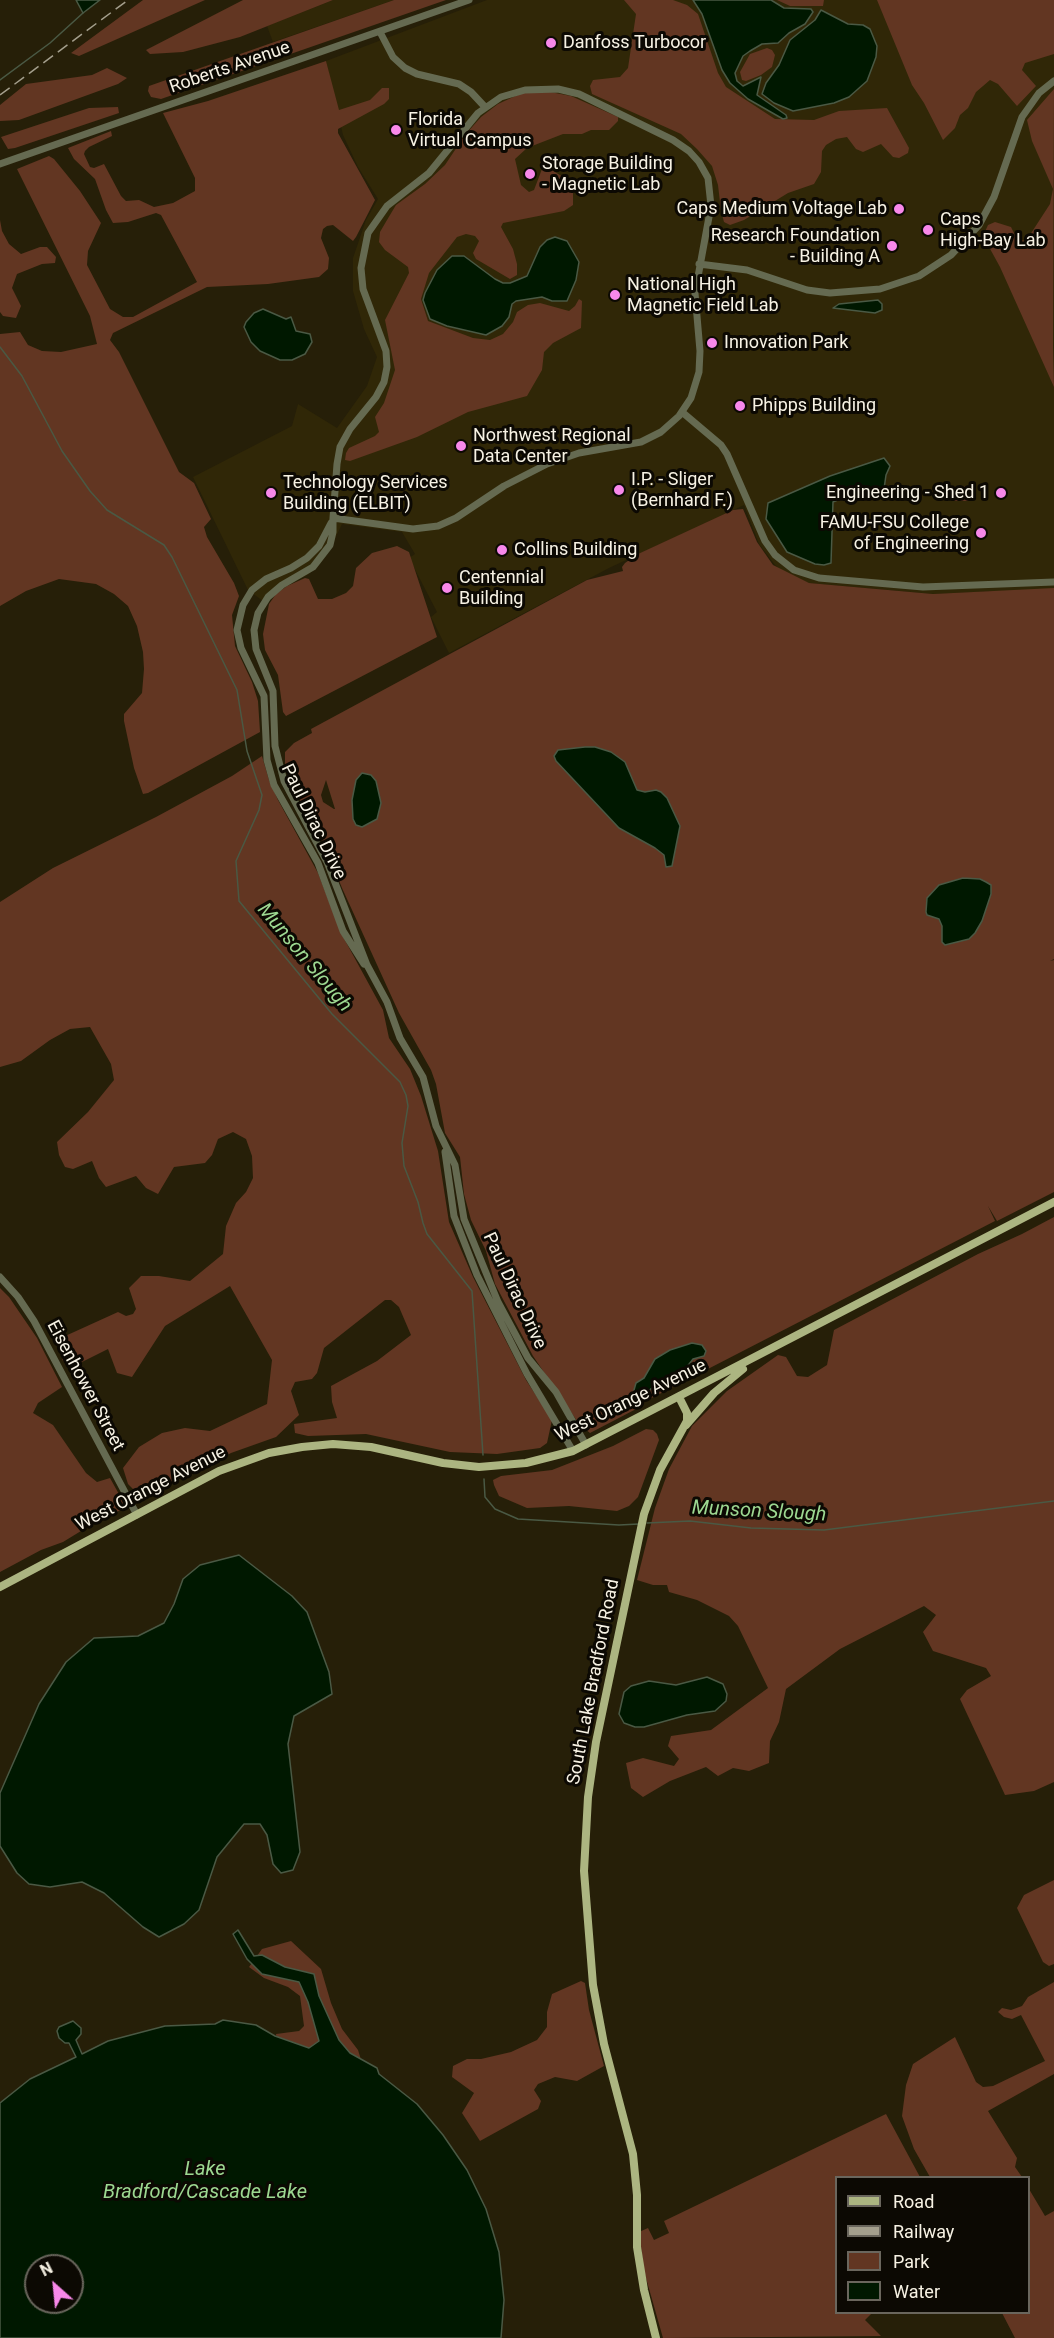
<!DOCTYPE html>
<html>
<head>
<meta charset="utf-8">
<style>
	body { margin:0 }
	#map { position:relative; width:1054px; height:2338px; overflow:hidden; background:#261f08; font-family:Roboto,sans-serif }
	canvas { display:block }
	.legend { position:absolute; left:835px; top:2176px; width:195px; height:138px; box-sizing:border-box; background:#0c0903; border:2px solid #6a665d; margin:0; padding:8px 10px; list-style:none; font-size:18px; color:#f7f2e4 }
	.legend li { display:flex; align-items:center; gap:12px; height:30px }
	.legend b { width:30px; border:2px solid #6a665d }
	.north { position:absolute; left:24px; top:2254px; width:60px; height:60px; box-sizing:border-box; background:#0c0903; border:2px solid #6a665d; border-radius:50%; rotate:333deg; font-size:16px; font-weight:700; line-height:24px; text-align:center; color:#f7f2e4 }
	.north::after { content:''; display:block; margin:auto; width:21px; height:27px; background:#f888ea; clip-path:polygon(50% 0,100% 100%,50% 72%,0 100%) }
</style>
</head>
<body>
<div id="map">
<canvas width="1054" height="2338"></canvas>
<ul class="legend">
<li><b style="height:8px;background:#acb581"></b>Road</li>
<li><b style="height:8px;background:#a49f8d"></b>Railway</li>
<li><b style="height:16px;background:#623622"></b>Park</li>
<li><b style="height:16px;background:#001800"></b>Water</li>
</ul>
<div class="north">N</div>
</div>
<script>
const context = document.querySelector('canvas').getContext('2d');
context.lineJoin = 'round';
function fill(path, color) { context.fillStyle = color; context.fill(path, 'evenodd'); }
const toPath = rows => new Path2D(rows.map(r => 'M' + r).join(''));
function trace(path, color, width, dash) { context.strokeStyle = color; context.lineWidth = width; context.lineCap = dash ? 'butt' : 'round'; context.setLineDash(dash || []); context.stroke(path); }
function drawText(font, color, halo, rows, align = 'center') {
  context.font = font + ' Roboto,sans-serif'; context.lineWidth = 6; context.setLineDash([]); context.textBaseline = 'middle'; context.strokeStyle = halo; context.fillStyle = color; for (const [text, x, y, turn = 0] of rows) {
    context.save(); context.translate(x, y); context.rotate((+turn || 0) * Math.PI / 180); context.textAlign = isNaN(turn) ? turn : align; if (halo) context.strokeText(text, 0, 0); context.fillText(text, 0, 0); context.restore();
  }
}
fill(toPath([
	[333,0,394,0,273,42,267,26],
	[487,0,1054,0,1054,682,997,591,933,594,809,583,782,571,775,565,759,544,744,505,609,568,449,653,431,617,437,612,409,558,415,554,402,532,342,524,329,551,320,564,309,574,278,591,267,604,248,590,193,477,292,426,298,404,337,428,367,386,377,357,364,329,353,291,353,258,366,220,378,199,358,167,343,135,326,61]
]), '#302707');
fill(toPath([
	[143,0,205,0,79,56,71,53],
	[243,0,333,0,240,37,183,52,150,54,146,50],
	[394,0,446,0,161,99,151,97,148,91,149,86],
	[624,0,673,0,687,5,698,14,718,73,726,87,775,119,814,120,839,111,887,108,909,148,908,153,899,158,893,157,881,144,863,152,856,149,847,137,836,139,826,145,822,151,821,172,814,184,788,193,744,220,730,225,724,222,721,211,718,185,712,166,697,149,681,134,592,94,590,86,593,80,620,77,628,68,636,14],
	[777,0,824,0,823,6,790,6],
	[877,0,1054,0,1054,54,1025,63,1022,70,1036,86,1017,106,998,84,990,80,976,92,968,108,960,115,955,128,943,140,924,103,912,85],
	[767,48,772,50,775,55,772,67,761,75,746,81,742,80,740,72,750,54],
	[326,61,339,110,370,100,382,88,389,88,389,99,384,104,338,129,338,133,375,200,356,237,353,241,333,225,327,226,323,229,321,238,329,258,328,269,319,277,268,284,207,287,113,333,110,340,119,352,179,472,194,483,211,519,204,527,207,537,234,583,239,596,232,615,235,646,252,682,258,701,260,732,148,793,143,794,134,768,124,721,124,714,142,693,144,669,143,652,137,626,128,606,114,594,96,584,59,579,26,591,0,606,0,334,20,332,28,345,42,351,61,352,97,344,90,316,17,169,49,156,54,159,80,191,101,223,88,251,87,265,110,309,123,317,133,317,197,282,161,215,156,213,128,222,113,223,106,210,95,179,74,159,68,148,111,131,112,136,89,147,85,151,84,154,90,167,94,168,104,164,121,196,126,201,139,200,154,207,173,203,195,191,195,178,163,113,208,101],
	[107,68,127,78,118,84,19,120,0,121,0,105,26,84,92,75],
	[1054,89,1053,347,1054,387,1000,267,983,236,988,225,995,222,1011,227,1017,239,1026,241,1050,204,1053,189,1032,141,1027,120],
	[545,91,571,96,618,117,618,121,609,130,591,130,582,134,563,134,527,148,515,159,521,185,529,192,534,190,542,169,550,169,573,183,573,205,564,211,503,223,501,227,513,249,517,264,517,275,510,279,476,259,473,253,479,241,475,236,466,234,457,237,429,273,421,299,428,321,473,338,490,340,503,334,513,322,517,312,528,305,540,303,569,311,575,306,579,299,582,301,581,328,553,343,544,352,542,370,527,396,468,412,417,437,350,461,345,460,346,453,349,448,375,436,379,432,375,417,384,403,395,370,385,320,409,273,408,267,385,250,379,242,380,232,387,220,396,205,425,184,445,165,465,135,481,117,498,104,522,93],
	[118,107,119,113,15,148,8,149,1,137,89,108],
	[0,220,2,231,9,244,21,254,40,247,47,247,56,257,55,263,42,264,17,274,12,288,21,306,16,318,3,316,0,312],
	[972,486,972,501,952,501,952,487],
	[743,509,757,542,773,565,809,583,933,594,1054,588,1054,959,1050,961,1054,960,1054,1192,997,1221,988,1206,995,1221,642,1403,640,1407,590,1433,579,1424,533,1356,495,1284,486,1251,471,1220,464,1194,460,1157,445,1133,436,1084,431,1070,399,1013,342,888,323,841,298,797,285,764,285,752,294,743,312,733,311,729,587,580,623,571,622,567,625,563,638,554,733,510],
	[326,780,335,809,334,809,323,802,321,795],
	[397,546,409,552,437,637,286,716,283,712,278,675,265,650,263,634,269,604,276,594,287,586,305,578,309,579,318,599,332,599,346,593,353,586,356,568,372,553],
	[262,756,269,780,278,800,318,873,341,933,383,1010,389,1038,410,1069,421,1096,438,1151,449,1222,473,1277,526,1380,552,1420,547,1443,540,1448,497,1454,450,1452,366,1434,308,1436,295,1433,294,1424,337,1418,332,1402,331,1386,377,1361,411,1335,399,1307,391,1300,385,1300,324,1348,317,1373,312,1379,295,1382,291,1391,299,1415,276,1437,231,1453,150,1494,140,1496,128,1484,123,1468,139,1447,162,1433,185,1428,210,1431,267,1404,272,1360,230,1286,165,1326,132,1377,117,1373,108,1349,72,1367,63,1361,57,1346,63,1337,118,1312,126,1316,133,1314,136,1309,129,1288,141,1276,159,1276,190,1281,223,1254,226,1226,236,1203,246,1192,253,1178,252,1156,246,1139,233,1132,218,1139,212,1155,205,1163,174,1167,158,1194,146,1188,136,1176,106,1187,99,1178,92,1161,73,1169,65,1167,59,1155,57,1142,88,1112,114,1080,111,1064,90,1027,70,1029,50,1040,21,1061,0,1067,0,902,53,868,156,817,232,776],
	[1054,1217,1054,1782,1034,1791,1005,1795,960,1699,967,1690,991,1676,986,1668,933,1651,923,1632,936,1615,924,1606,840,1649,786,1689,779,1722,770,1741,769,1763,749,1771,733,1768,718,1776,706,1767,670,1781,643,1797,631,1788,626,1763,643,1758,674,1766,679,1759,668,1746,671,1736,711,1730,768,1688,738,1626,729,1616,697,1600,669,1592,667,1585,653,1585,637,1580,655,1508,669,1469,692,1426,727,1391,778,1355,786,1357,797,1376,808,1377,827,1365,834,1330,978,1254,1022,1234],
	[0,1288,9,1297,37,1338,62,1387,38,1403,33,1413,53,1425,86,1473,97,1482,110,1478,125,1505,121,1510,99,1520,63,1542,41,1550,0,1572],
	[646,1429,653,1430,657,1434,659,1440,638,1497,629,1506,617,1511,569,1506,527,1508,499,1496,494,1485,493,1480,501,1476,552,1470,613,1446],
	[1054,1880,1054,1964,1049,1966,1043,1962,1017,1908,1024,1895],
	[291,1941,321,1969,331,2003,342,2029,358,2050,363,2066,277,2041,276,2034,299,2031,304,2026,300,1996,288,1987,264,1978,249,1967,262,1949],
	[581,1981,585,1983,589,2010,604,2066,577,2081,555,2077,538,2084,534,2090,541,2101,538,2109,480,2141,462,2113,474,2093,452,2077,453,2066,467,2059,481,2059,511,2052,537,2040,547,2027,547,2012,552,1994],
	[1054,1982,1054,2074,988,2111,1017,2158,1015,2167,1022,2177,930,2177,914,2149,902,2116,906,2085,913,2064,955,2037,976,2082,983,2087,993,2086,1045,2061,1021,2015,1012,2019,1004,2017,998,2012,1002,2008,1011,2010,1022,2006,1028,1997],
	[886,2114,920,2177,836,2178,836,2312,872,2313,865,2320,881,2336,663,2338,644,2271,639,2232,648,2228,654,2240,669,2233,664,2221],
	[1029,2189,1045,2216,1054,2211,1054,2338,1015,2338,1002,2313,1028,2312]
]), '#623622');
const water = toPath([
	[76,0,100,0,83,13,76,0],
	[693,0,771,0,784,8,811,9,813,12,805,24,789,33,778,43,762,44,750,51,743,56,735,73,737,81,743,86,761,77,757,95,786,115,787,118,783,119,748,99,730,83,722,70,702,14,693,0],
	[821,10,848,24,863,25,870,29,877,46,876,57,867,81,849,97,834,103,793,111,774,103,762,94,766,83,779,65,790,40,815,20,821,10],
	[555,237,567,241,579,262,576,280,567,301,552,301,542,297,516,301,512,304,509,317,502,326,486,335,447,326,430,319,423,300,425,293,437,270,452,256,464,256,495,279,503,283,510,283,527,276,540,247,547,240,555,237],
	[878,300,882,304,882,310,875,313,833,308,839,304,878,300],
	[263,309,286,319,291,317,296,331,310,334,312,342,305,354,292,360,280,360,260,351,251,342,244,327,246,322,254,313,263,309],
	[884,458,890,466,886,475,884,489,847,496,833,502,831,563,824,565,815,564,787,552,766,519,768,503,830,476,884,458],
	[585,747,595,747,611,752,625,762,637,790,645,792,656,790,661,792,667,798,680,826,672,866,666,867,664,855,655,848,619,828,556,761,554,756,558,750,585,747],
	[362,773,371,775,376,781,381,803,377,819,362,827,356,825,353,819,352,800,356,780,362,773],
	[963,878,980,879,986,882,991,885,991,894,982,921,975,933,969,939,945,945,942,942,942,926,939,919,927,915,926,912,927,898,939,885,963,878],
	[692,1343,702,1345,706,1351,704,1356,693,1359,683,1372,661,1380,645,1394,636,1393,634,1390,636,1383,644,1378,655,1359,670,1350,692,1343],
	[239,1555,292,1596,307,1612,329,1672,332,1694,294,1716,288,1744,300,1852,293,1870,281,1873,273,1864,267,1835,260,1824,244,1824,217,1857,199,1910,184,1924,159,1937,143,1927,104,1893,82,1882,50,1887,29,1884,17,1873,0,1846,0,1793,39,1704,66,1662,94,1638,138,1636,164,1623,174,1604,183,1579,200,1565,239,1555],
	[707,1677,723,1684,727,1694,726,1701,715,1711,687,1715,644,1727,635,1727,624,1723,619,1714,624,1692,631,1686,649,1681,676,1685,707,1677],
	[238,1930,254,1956,262,1955,285,1967,314,1974,319,1996,339,2040,350,2053,377,2068,379,2074,417,2104,443,2135,467,2170,486,2209,499,2252,504,2300,501,2338,0,2338,0,2103,30,2079,76,2057,69,2043,65,2043,59,2038,57,2031,59,2027,73,2021,81,2028,81,2034,76,2040,82,2054,108,2041,165,2026,215,2024,223,2020,256,2025,275,2036,309,2048,319,2041,308,2002,299,1982,262,1974,247,1959,233,1934,238,1930],
	[36,2266,72,2266,72,2302,36,2302,36,2266]
]);
fill(water, '#001800');
trace(water, '#4a5944', 1.5);
trace(toPath([
	[0,80,50,43,83,13],
	[0,347,22,376,62,451,90,491,107,510,164,545,172,557,237,690,247,751,262,795,259,810,236,861,239,901,332,1014,400,1082,406,1095,408,1106,402,1143,404,1166,418,1202,423,1223,427,1234,472,1291,483,1455],
	[484,1479,485,1497,495,1509,518,1519,619,1525,639,1524],
	[647,1523,690,1521,751,1528,824,1530,1054,1501]
]), '#4a5944', 1.5);
trace(toPath([
	[380,32,393,57,405,68,417,74,459,84,471,92,485,107],
	[0,164,469,0],
	[699,264,747,270,807,290,830,293,880,289,919,276,951,255,979,225,994,197,1022,117,1039,93,1054,81],
	[682,412,721,445,727,454,765,541,775,555,794,570,819,578,923,587,1054,582],
	[333,518,413,529,438,526,456,518,504,486,547,464,579,453,641,442,661,432,679,416,691,398,699,372,700,351,695,293,711,206,708,178,699,162,689,151,673,140,579,94,558,89,525,90,501,97,478,113,429,173,387,206,368,233,361,268,363,289,386,351,387,367,384,382,376,397,350,429,340,447,337,464,333,518,333,532,330,545,313,567,282,585,268,597,258,613,254,630,256,649,273,691,275,746,284,781,327,862,367,965,387,1002,400,1038,423,1077,436,1126,455,1165,464,1219,498,1302,528,1358,556,1392,586,1445],
	[331,523,319,546,307,558,291,568,266,579,252,590,243,605,237,630,241,648,264,696,267,760,274,785,318,863,343,931,364,964],
	[445,1152,454,1216,477,1275,527,1374,573,1451],
	[0,1277,18,1297,34,1321,137,1515]
]), '#656a51', 7);
trace(toPath([
	[686,1425,714,1393,743,1369],
	[0,1587,219,1471,269,1453,302,1447,333,1444,371,1447,443,1463,479,1467,526,1463,573,1451,1054,1202],
	[656,2338,644,2290,637,2247,637,2195,633,2154,604,2044,593,1985,584,1871,588,1797,596,1742,644,1514,660,1470,687,1421,687,1413,679,1397]
]), '#acb581', 8);
trace(toPath([
	[0,95,128,0]
]), '#a49f8d', 1.5, [12, 6]);
for (const [x, y, r, color] of [
	[551,43,6,"#f888ea"],
	[396,130,6,"#f888ea"],
	[530,174,6,"#f888ea"],
	[899,209,6,"#f888ea"],
	[928,230,6,"#f888ea"],
	[892,246,6,"#f888ea"],
	[615,295,6,"#f888ea"],
	[712,343,6,"#f888ea"],
	[740,406,6,"#f888ea"],
	[461,446,6,"#f888ea"],
	[619,490,6,"#f888ea"],
	[271,493,6,"#f888ea"],
	[1001,493,6,"#f888ea"],
	[981,533,6,"#f888ea"],
	[502,550,6,"#f888ea"],
	[447,588,6,"#f888ea"]
]) { const dot = new Path2D(); dot.arc(x, y, r, 0, 2 * Math.PI); context.fillStyle = color; context.fill(dot); trace(dot, '#0c0903', 2); }
drawText('18px', '#f7f2e4', '#0c0903', [
	["Danfoss Turbocor",563,43],
	["Florida",408,120],
	["Virtual Campus",408,141],
	["Storage Building",542,164],
	["- Magnetic Lab",542,185],
	["Caps Medium Voltage Lab",887,209,"right"],
	["Caps",940,220],
	["High-Bay Lab",940,241],
	["Research Foundation",880,236,"right"],
	["- Building A",880,257,"right"],
	["National High",627,285],
	["Magnetic Field Lab",627,306],
	["Innovation Park",724,343],
	["Phipps Building",752,406],
	["Northwest Regional",473,436],
	["Data Center",473,457],
	["I.P. - Sliger",631,480],
	["(Bernhard F.)",631,501],
	["Technology Services",283,483],
	["Building (ELBIT)",283,504],
	["Engineering - Shed 1",989,493,"right"],
	["FAMU-FSU College",969,523,"right"],
	["of Engineering",969,544,"right"],
	["Collins Building",514,550],
	["Centennial",459,578],
	["Building",459,599]
], 'left');
drawText('18px', '#f7f2e4', '#0c0903', [
	["Roberts Avenue",230,68,-19],
	["Paul Dirac Drive",313,822,64],
	["Paul Dirac Drive",514,1291,65],
	["Eisenhower Street",85,1386,62],
	["West Orange Avenue",631,1401,-26],
	["West Orange Avenue",151,1489,-27],
	["South Lake Bradford Road",594,1682,-79]
]);
drawText('italic 20px', '#9dd891', '#0c0903', [
	["Munson Slough",304,958,50],
	["Munson Slough",759,1512,3],
	["Lake",205,2170],
	["Bradford/Cascade Lake",205,2193]
]);
</script>
</body>
</html>
